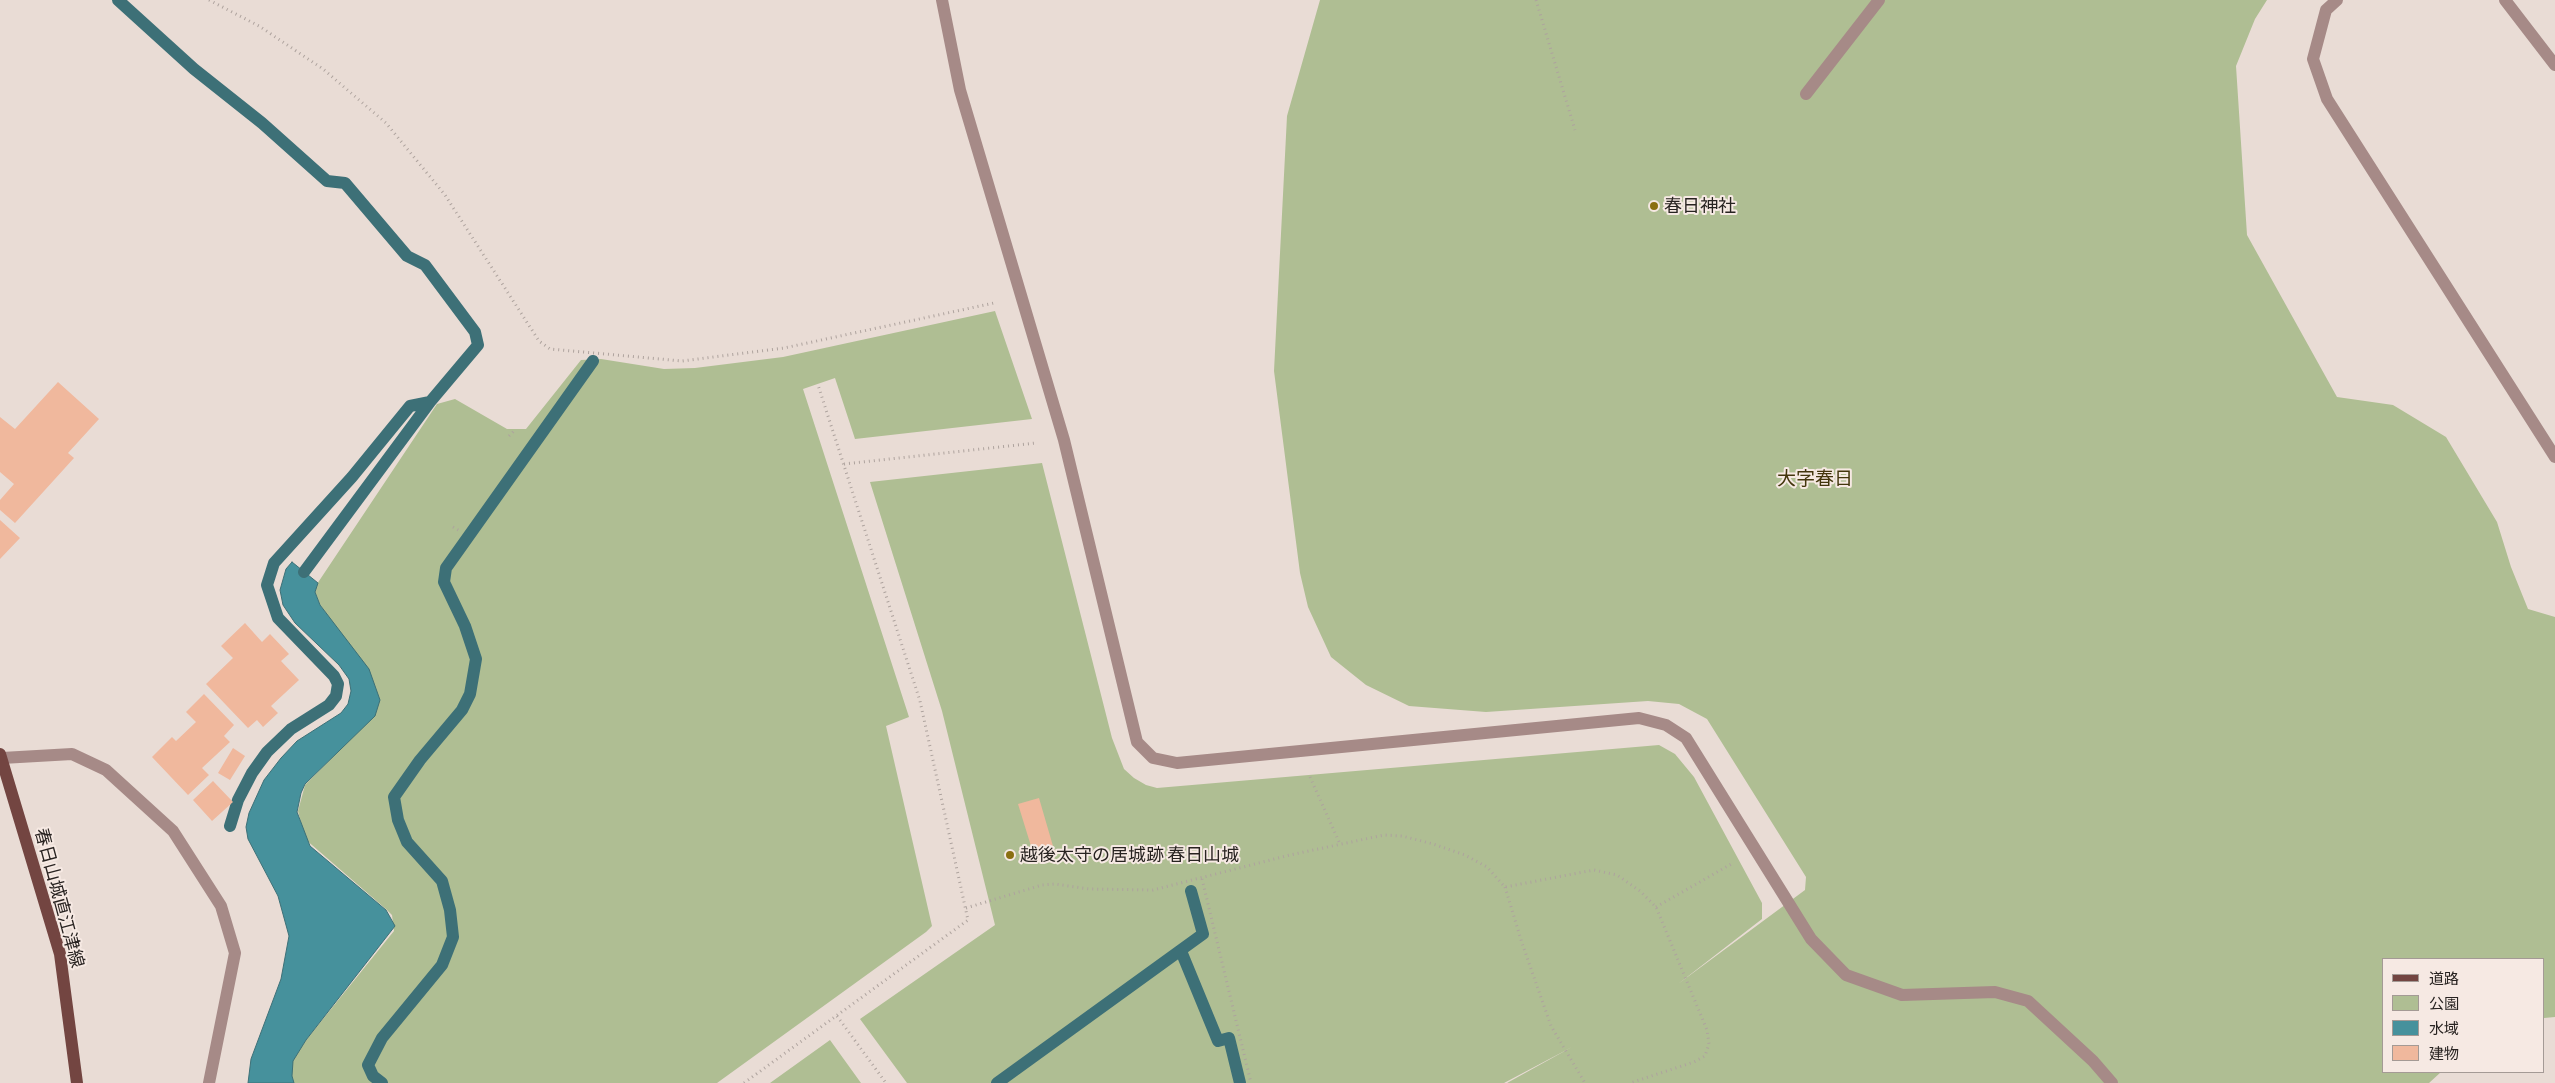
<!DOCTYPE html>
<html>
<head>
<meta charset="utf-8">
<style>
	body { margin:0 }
	#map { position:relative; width:2555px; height:1083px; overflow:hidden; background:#e9dcd5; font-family:"Crimson Pro","Noto Sans JP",serif }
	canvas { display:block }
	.legend { position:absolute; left:2382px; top:958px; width:162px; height:115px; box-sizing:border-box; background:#f6e9e3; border:1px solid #a49a95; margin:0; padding:6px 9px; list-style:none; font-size:15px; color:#282321 }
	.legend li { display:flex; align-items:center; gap:10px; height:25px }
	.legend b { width:25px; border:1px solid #a49a95 }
</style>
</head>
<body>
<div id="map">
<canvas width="2555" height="1083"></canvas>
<ul class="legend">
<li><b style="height:6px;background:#734541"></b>道路</li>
<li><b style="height:14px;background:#afbe93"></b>公園</li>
<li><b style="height:14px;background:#46919c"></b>水域</li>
<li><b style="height:14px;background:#f0b89d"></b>建物</li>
</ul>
</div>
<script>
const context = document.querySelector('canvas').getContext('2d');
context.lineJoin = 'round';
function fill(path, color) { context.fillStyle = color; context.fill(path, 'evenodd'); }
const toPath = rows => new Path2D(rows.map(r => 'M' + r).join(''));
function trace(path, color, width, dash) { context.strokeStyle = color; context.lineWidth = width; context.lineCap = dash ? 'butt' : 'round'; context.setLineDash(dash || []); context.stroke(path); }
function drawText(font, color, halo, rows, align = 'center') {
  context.font = font + ' "Crimson Pro","Noto Sans JP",serif'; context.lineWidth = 4; context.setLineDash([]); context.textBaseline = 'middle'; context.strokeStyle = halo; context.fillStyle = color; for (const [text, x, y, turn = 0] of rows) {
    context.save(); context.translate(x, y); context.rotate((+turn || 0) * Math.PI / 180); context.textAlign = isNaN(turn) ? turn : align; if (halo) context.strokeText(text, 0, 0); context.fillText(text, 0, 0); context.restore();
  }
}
fill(toPath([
	[1320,0,2267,0,2255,19,2236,66,2247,235,2337,397,2393,405,2446,437,2497,522,2511,567,2528,609,2555,617,2555,1017,2544,1018,2544,959,2384,959,2384,1072,2441,1072,2429,1083,1507,1083,1572,1047,1504,1083,907,1083,860,1019,995,925,942,711,870,482,1042,463,1112,738,1124,769,1134,778,1146,785,1157,788,1659,745,1675,754,1694,777,1762,903,1762,919,1678,984,1805,890,1806,877,1707,719,1679,704,1648,701,1486,712,1409,706,1366,685,1331,657,1308,607,1300,573,1274,371,1287,116],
	[995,311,1032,419,855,439,835,378,803,389,909,717,886,726,932,926,926,932,717,1083,294,1083,291,1076,292,1061,306,1040,394,931,392,915,387,910,305,839,298,811,305,785,374,715,355,654,320,605,315,592,317,584,437,404,455,399,507,429,526,429,581,360,601,359,664,369,695,368,783,357],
	[830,1040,861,1083,770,1083]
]), '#afbe93');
const water = toPath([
	[292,562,318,583,315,592,320,605,369,669,380,700,375,716,305,784,301,793,297,812,310,846,386,910,395,926,306,1040,293,1061,292,1076,294,1083,248,1083,251,1059,281,979,289,936,278,896,248,839,246,827,249,813,264,780,281,758,297,741,341,713,348,704,351,691,349,679,339,665,295,623,283,605,280,590,286,569,292,562]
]);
fill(water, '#46919c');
trace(water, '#3d7077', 1);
trace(toPath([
	[118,0,194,69,262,123,327,181,345,183,407,256,425,265,475,332,478,345,430,402,304,572],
	[230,826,238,800,252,773,267,752,291,729,329,705,336,696,338,684,334,676,278,618,267,585,274,563,352,477,410,406,430,402],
	[1181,951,1218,1041,1229,1038,1240,1083],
	[382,1083,373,1076,368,1065,382,1038,442,965,453,937,450,910,442,881,407,842,398,820,394,797,420,760,462,710,470,694,476,659,465,626,444,582,446,568,593,361],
	[997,1083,1203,934,1191,891]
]), '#3d7077', 12);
fill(toPath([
	[58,382,99,419,68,453,74,458,15,523,0,510,0,500,14,484,0,472,0,417,15,429],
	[0,520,20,538,0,559],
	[245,623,262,642,270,634,289,654,281,661,299,680,271,706,278,713,263,727,257,720,248,728,206,684,233,658,221,646],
	[204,694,234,725,224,736,230,742,202,768,209,775,188,795,152,757,172,737,176,741,196,722,186,712],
	[233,748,245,756,230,780,218,773],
	[213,781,233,802,212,821,193,800],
	[1039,798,1055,853,1035,859,1018,804]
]), '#f0b89d');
trace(toPath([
	[209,0,259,26,323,69,386,123,445,195,539,341,550,349,682,361,784,348,994,303],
	[1536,0,1575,130],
	[509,436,514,431],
	[844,464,1036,443],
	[453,527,460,531],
	[1310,777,1340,844],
	[1202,879,1251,1083],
	[1505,887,1522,943,1551,1026,1585,1083],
	[1656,907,1733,863],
	[966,908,1042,885,1055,884,1089,889,1153,890,1290,855,1384,835,1402,836,1433,844,1465,855,1487,867,1505,887,1594,870,1617,875,1640,891,1656,907,1707,1030,1709,1044,1705,1056,1694,1062,1630,1083],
	[837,1016,886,1083],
	[744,1083,968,920,920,701,818,385]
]), '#aea39e', 3, [1, 4]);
trace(toPath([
	[942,0,960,90,1064,440,1137,742,1153,758,1177,763,1639,718,1666,725,1686,738,1811,939,1846,975,1902,995,1995,992,2028,1001,2093,1061,2112,1083],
	[2337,0,2326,10,2313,59,2327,99,2555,457],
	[2505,0,2555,65],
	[1806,94,1879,0],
	[2,758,72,754,106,770,173,831,221,906,235,953,209,1083]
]), '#a68a87', 12);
trace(toPath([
	[0,754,60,954,77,1083]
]), '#734541', 12);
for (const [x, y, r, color] of [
	[1654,206,5,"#8a6f11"],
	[1010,855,5,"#8a6f11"]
]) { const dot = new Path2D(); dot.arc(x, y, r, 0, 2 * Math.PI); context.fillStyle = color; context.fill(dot); trace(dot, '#f6e9e3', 2); }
drawText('18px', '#282321', '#f6e9e3', [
	["春日神社",1664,206],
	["越後太守の居城跡 春日山城",1020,855]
], 'left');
drawText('18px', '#282321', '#f6e9e3', [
	["春日山城直江津線",59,898,75]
]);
drawText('19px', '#43360d', '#f6e9e3', [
	["大字春日",1815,479]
]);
</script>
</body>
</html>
